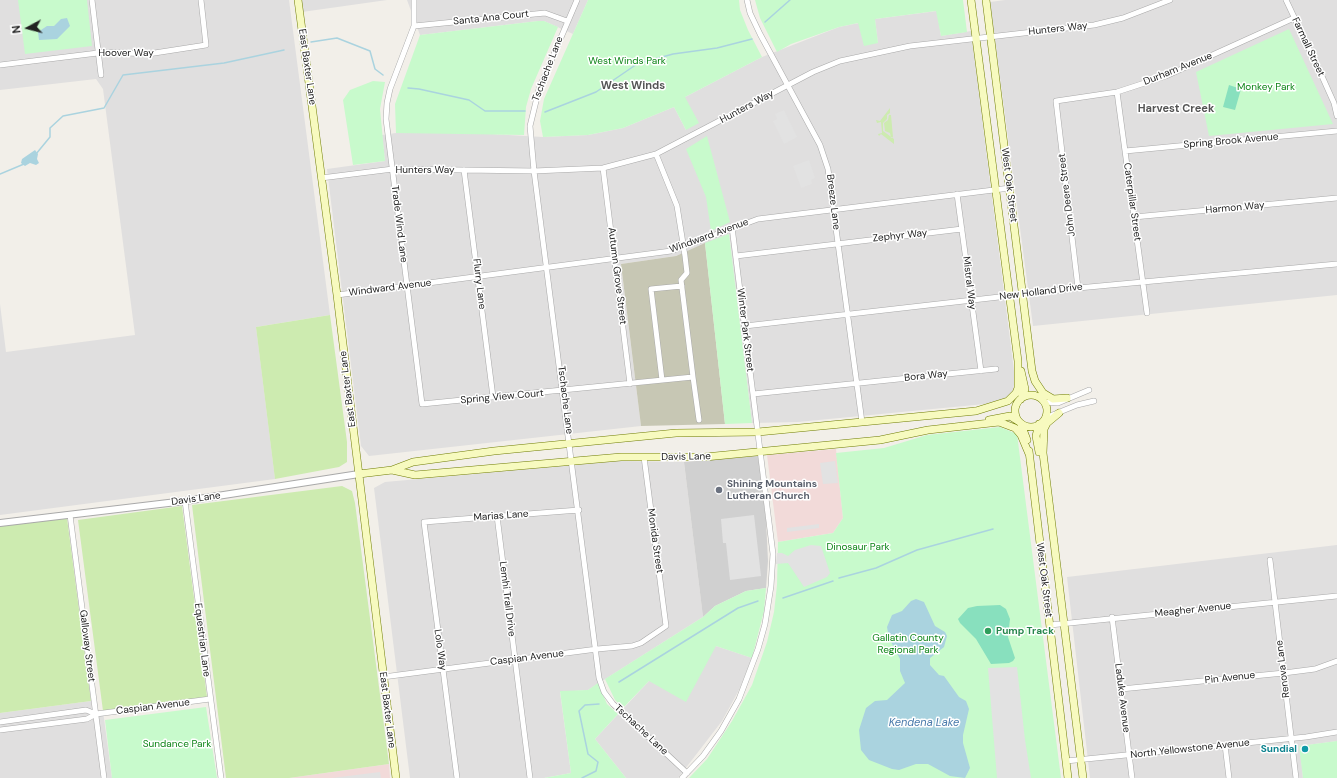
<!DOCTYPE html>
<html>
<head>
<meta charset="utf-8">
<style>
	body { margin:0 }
	#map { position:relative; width:1337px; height:778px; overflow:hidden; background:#f2efe9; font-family:"DM Sans",sans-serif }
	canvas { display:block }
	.north { position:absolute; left:8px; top:8px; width:40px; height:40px; -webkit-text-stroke:3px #fff; paint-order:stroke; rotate:263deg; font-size:11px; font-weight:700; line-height:16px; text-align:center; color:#222 }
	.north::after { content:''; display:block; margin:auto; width:14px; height:18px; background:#222; clip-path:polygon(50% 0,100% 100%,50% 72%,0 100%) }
</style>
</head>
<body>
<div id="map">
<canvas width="1337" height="778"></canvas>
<div class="north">N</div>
</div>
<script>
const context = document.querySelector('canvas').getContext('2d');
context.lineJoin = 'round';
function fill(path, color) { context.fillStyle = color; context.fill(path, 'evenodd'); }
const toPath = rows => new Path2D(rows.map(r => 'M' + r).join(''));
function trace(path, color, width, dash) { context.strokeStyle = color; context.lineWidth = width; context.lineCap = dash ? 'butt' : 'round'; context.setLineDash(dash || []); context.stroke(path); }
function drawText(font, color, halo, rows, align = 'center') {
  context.font = font + ' "DM Sans",sans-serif'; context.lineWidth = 3; context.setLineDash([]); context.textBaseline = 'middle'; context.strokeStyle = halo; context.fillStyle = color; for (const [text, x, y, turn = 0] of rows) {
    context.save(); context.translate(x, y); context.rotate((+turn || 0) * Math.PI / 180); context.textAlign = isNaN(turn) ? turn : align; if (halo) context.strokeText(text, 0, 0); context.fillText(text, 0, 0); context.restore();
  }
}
fill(toPath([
	[0,0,289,0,330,315,256,327,275,479,0,515,0,304,6,352,135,335,103,89,96,79,0,90],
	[301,0,387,0,302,12],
	[407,0,588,0,573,34,544,21,538,21,420,35],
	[1005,0,1337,0,1337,295,1033,326,990,2],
	[937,11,941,36,971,31,1015,379,1013,390,1008,397,985,404,798,422,752,423,729,234,676,256,621,264,641,426,369,456,361,446,327,169,385,161,382,135,396,133,473,133,543,137,588,135,623,128,674,107,686,130,685,97,762,57,839,27,859,23,878,43,875,19],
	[620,461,684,462,703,617,588,690,560,692,571,773,544,778,410,778,374,488,385,482],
	[1337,545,1337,741,1300,746,1303,778,1090,778,1067,577],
	[716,646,752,658,739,690,722,721,678,778,626,778,595,739,649,681],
	[91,701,92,710,103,711,112,778,0,778,0,713]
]), '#e0dfdf');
fill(toPath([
	[836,449,843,518,833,533,778,542,767,455],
	[389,764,390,778,289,778]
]), '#f2dad9');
fill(toPath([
	[758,456,766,520,768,561,766,588,746,591,715,606,703,617,684,462]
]), '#d0d0d0');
fill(toPath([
	[705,243,725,424,641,426,621,264,676,256]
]), '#c7c7b4');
fill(toPath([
	[890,108,890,113,887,115,887,119,883,123,883,131,894,139,894,144,881,134,879,136,878,134,882,133,881,122,877,123,876,120,880,121],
	[889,115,891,115,893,137,891,138,890,133,885,131,884,123,888,120],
	[330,315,347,442,347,462,339,467,275,479,256,327],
	[342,486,352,491,355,503,389,764,289,778,226,778,192,505],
	[182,506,207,697,103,711,78,520],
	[67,518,91,701,0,713,0,526]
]), '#cdebb0');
fill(toPath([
	[18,0,87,0,92,46,25,54],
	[588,0,739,0,740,10,748,30,762,57,685,97,699,123,686,130,674,107,623,128,588,135,543,137,540,121,544,99],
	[755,0,963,0,967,32,941,36,936,11,875,19,878,43,864,46,858,23,839,27,791,44,777,52,760,18],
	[538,21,544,21,558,27,531,89,526,107,524,135,396,133,395,104,420,35],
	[1289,29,1333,124,1209,136,1196,72],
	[373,81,385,82,380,109,385,161,353,165,343,100,350,90],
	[707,136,730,222,711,231,706,197,686,149],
	[729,234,752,423,725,424,705,243],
	[1000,427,1017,434,1061,778,689,778,707,759,732,721,752,685,767,642,774,612,777,585,778,542,833,533,843,518,836,453,884,448,927,435],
	[766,588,764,611,752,658,716,646,686,702,649,681,623,708,615,700,605,679,703,617,715,606,746,591],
	[598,683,607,704,618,714,595,739,626,778,544,778,571,773,560,691,588,690],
	[206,707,217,778,112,778,105,720],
	[1337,741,1337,778,1303,778,1299,746]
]), '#c8facc');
fill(toPath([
	[1229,85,1241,89,1235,110,1223,107],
	[1000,605,1006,609,1010,619,1008,637,1015,658,1013,661,1009,663,991,664,976,639,960,623,958,619,968,608,977,606]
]), '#88e0be');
fill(toPath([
	[784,110,797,137,784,144,773,121,777,119,775,114],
	[809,160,815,178,811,180,812,184,801,188,793,166],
	[835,461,838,483,823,484,820,463],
	[754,515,761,576,730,580,726,543,723,543,721,519],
	[819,524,819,528,787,532,787,528],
	[811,545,821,546,830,573,827,577,804,587,788,563,776,564,777,553,782,553,788,556,795,550],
	[1017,667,1025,740,1031,778,997,778,988,668],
	[380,772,381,778,332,778]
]), '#e2e2e2');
fill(toPath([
	[67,18,70,26,57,39,39,40,38,32,47,26,54,26,61,19],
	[35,150,38,154,37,159,39,163,36,165,30,163,25,166,21,163,22,159],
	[916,599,924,602,935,626,945,632,947,636,944,647,930,658,930,665,939,675,944,676,959,697,966,701,969,709,963,735,963,743,970,768,965,778,950,776,928,764,916,764,899,770,892,769,869,760,861,750,859,730,866,708,875,701,887,700,905,683,900,671,900,659,889,638,887,627,892,615,902,611,911,601]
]), '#aad3df');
trace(toPath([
	[765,22,790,0],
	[311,42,337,38,370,51,375,69,383,75],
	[408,88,419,89,469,100,485,111,525,111],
	[545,112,596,92,637,64,673,54,717,48,752,39],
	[36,154,50,137,50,128,63,116,104,108,123,75,224,63,284,50],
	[0,174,24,164],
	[839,578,876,568,917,550,993,529],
	[783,598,833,581],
	[619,682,738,608,758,601],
	[582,778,596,771,598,762,588,754,579,711,585,705,599,704]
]), '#aad3df', 1.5);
const minor = toPath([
	[92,0,101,75],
	[414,0,414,26,390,89,387,103,386,119,422,404,693,377,681,280,687,273,685,256,677,206,656,154],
	[577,0,539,89,530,126,534,171,599,678,604,692,613,704,687,773],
	[747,0,750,13,760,34,820,145,828,169,862,422],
	[1286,0,1321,74,1334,103,1337,116],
	[414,26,545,13,567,21],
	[0,65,106,52,148,54,206,45,201,0],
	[1117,92,1147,313],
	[1125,151,1337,131],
	[603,168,630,384],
	[464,170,493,397],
	[321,178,393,169,534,171,603,168,656,154,813,72,840,61,910,46,1094,25,1123,18,1170,0],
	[957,194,981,371],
	[1134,217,1337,198],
	[736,256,962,229],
	[1078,288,1056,101,1117,92,1166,76,1294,18],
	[337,295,671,251,758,219,1010,188],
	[745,326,1078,288,1337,264],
	[693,377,699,420],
	[662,380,651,289,682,286],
	[753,394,996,369],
	[1044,402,1058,403,1089,390],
	[1045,418,1077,405,1094,401],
	[185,501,221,778],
	[70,515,104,778],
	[497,516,530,778],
	[1270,560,1296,778],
	[1112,617,1132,778],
	[1050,625,1337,596],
	[383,677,597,649,632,646,641,643,666,626,644,457],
	[1121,689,1284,673,1315,669,1337,661],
	[0,722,86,710,96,714],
	[0,730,87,719,96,714,210,699],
	[1225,745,1229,778],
	[1066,761,1306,737,1337,732],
	[457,778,424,522,579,510],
	[682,778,703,756,721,731,739,699,758,649,765,624,771,586,773,554,732,227]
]);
const tertiary = toPath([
	[0,523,185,501,359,474]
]);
const secondary = toPath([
	[298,0,337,295,396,778],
	[986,0,1032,371,1035,381,1043,393,1053,399,1067,398],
	'1015 411a16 16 0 1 1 32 0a16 16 0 1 1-32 0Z',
	[1021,399,1025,389,1021,371],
	[1059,413,1047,423,1044,429,1043,453,1083,778],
	[989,420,1010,416,1018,421],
	[1021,424,1027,440],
	[1029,451,1068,778],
	[1039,452,1036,436,1039,424],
	[392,470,415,475,621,457,705,457,880,440,928,430,999,422,1015,428,1021,435,1029,454],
	[359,474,392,470,413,462,494,451,676,433,758,432,976,411,1008,401,1016,393,1018,388,1018,361,971,0]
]);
trace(minor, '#a9a9a9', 6);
trace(tertiary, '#a9a9a9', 8);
trace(secondary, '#707d05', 8);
trace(minor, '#fff', 5);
trace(tertiary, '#fff', 6);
trace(secondary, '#f7fabf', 7);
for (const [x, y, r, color] of [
	[719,490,4,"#6b7280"],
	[988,631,4,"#2e9e5b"],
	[1305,749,4,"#0f9aa8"]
]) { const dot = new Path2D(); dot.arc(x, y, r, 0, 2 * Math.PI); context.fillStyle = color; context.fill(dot); trace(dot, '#fff', 1.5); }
drawText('10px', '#222', '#fff', [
	["Santa Ana Court",491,18,-6],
	["Hunters Way",1058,29,-6],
	["Farmall Street",1308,47,65],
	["Hoover Way",126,53],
	["East Baxter Lane",307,67,82],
	["Tschache Lane",548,69,-69],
	["Durham Avenue",1178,69,-22],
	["Hunters Way",747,107,-28],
	["Spring Brook Avenue",1231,141,-5],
	["Hunters Way",425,170],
	["West Oak Street",1009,185,83],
	["John Deere Street",1067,195,-97],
	["Breeze Lane",833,202,83],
	["Caterpillar Street",1132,202,82],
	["Harmon Way",1235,208,-5],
	["Trade Wind Lane",399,224,83],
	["Windward Avenue",709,236,-20],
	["Zephyr Way",900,236,-6],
	["Autumn Grove Street",617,276,83],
	["Mistral Way",969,283,83],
	["Flurry Lane",479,284,83],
	["Windward Avenue",390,288,-7],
	["New Holland Drive",1041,292,-7],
	["Winter Park Street",745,330,83],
	["Bora Way",926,376,-6],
	["East Baxter Lane",348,389,-97],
	["Spring View Court",502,397,-5],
	["Tschache Lane",565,400,83],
	["Davis Lane",686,457,-1],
	["Davis Lane",196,499,-8],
	["Marias Lane",501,516,-4],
	["Monida Street",655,541,82],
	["West Oak Street",1044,580,83],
	["Lemhi Trail Drive",507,599,83],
	["Meagher Avenue",1193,610,-6],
	["Equestrian Lane",202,640,83],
	["Galloway Street",87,646,83],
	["Lolo Way",440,650,82],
	["Caspian Avenue",527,658,-7],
	["Renova Lane",1283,669,-97],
	["Pin Avenue",1230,678,-6],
	["Laduke Avenue",1122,698,83],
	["Caspian Avenue",153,707,-7],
	["East Baxter Lane",387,710,83],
	["Tschache Lane",641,730,43],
	["North Yellowstone Avenue",1190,749,-6]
]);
drawText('10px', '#0c8416', '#fff', [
	["West Winds Park",627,61],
	["Monkey Park",1266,87],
	["Dinosaur Park",858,547],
	["Gallatin County",908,638],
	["Regional Park",908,650],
	["Sundance Park",177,744]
]);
drawText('bold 10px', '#5b616d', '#fff', [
	["Shining Mountains",727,484],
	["Lutheran Church",727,496]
], 'left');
drawText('bold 10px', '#27864d', '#fff', [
	["Pump Track",996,631]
], 'left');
drawText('bold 10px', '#0d838f', '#fff', [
	["Sundial",1297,749]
], 'right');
drawText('bold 11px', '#555', '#fff', [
	["West Winds",633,86],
	["Harvest Creek",1176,109]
]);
drawText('italic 11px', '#4a7aab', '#fff', [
	["Kendena Lake",924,723]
]);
</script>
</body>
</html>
